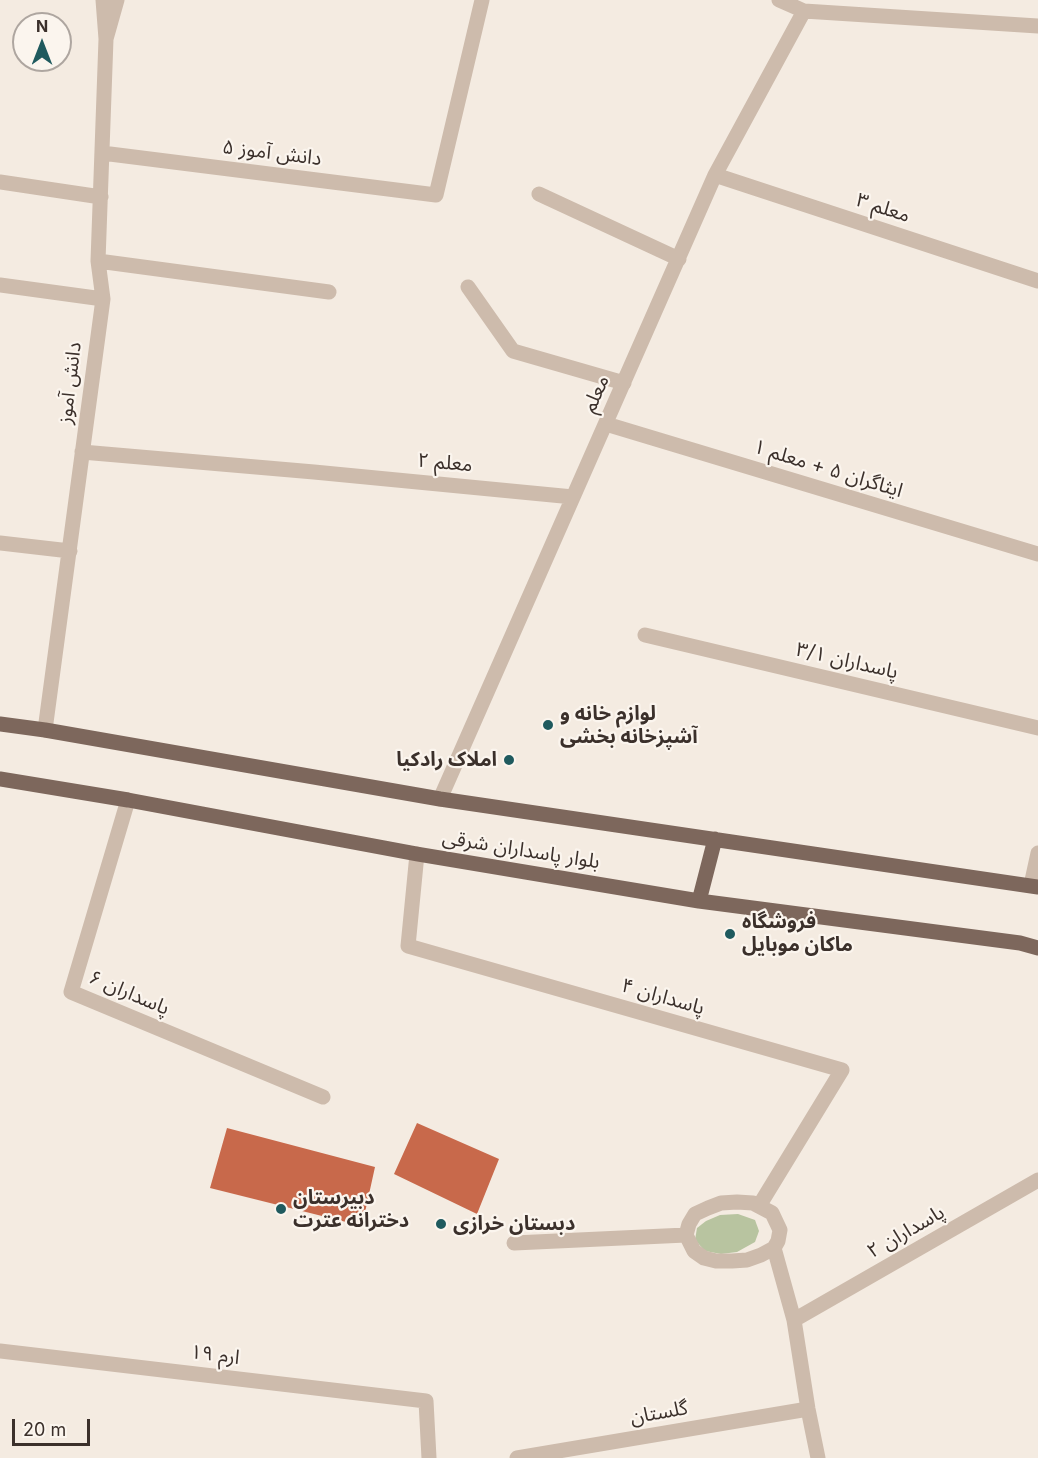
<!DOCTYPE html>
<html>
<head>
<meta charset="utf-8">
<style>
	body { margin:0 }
	#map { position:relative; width:1038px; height:1458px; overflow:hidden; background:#f4ebe1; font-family:Inter,sans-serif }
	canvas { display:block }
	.north { position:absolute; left:12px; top:12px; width:60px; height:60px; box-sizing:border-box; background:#fbf5ee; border:2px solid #aea6a0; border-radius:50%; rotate:0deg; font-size:16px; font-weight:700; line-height:24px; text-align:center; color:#3b302b }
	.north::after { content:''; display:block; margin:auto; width:21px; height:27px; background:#1f5a5e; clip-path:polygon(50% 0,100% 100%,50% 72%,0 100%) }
	.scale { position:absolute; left:12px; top:1419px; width:78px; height:27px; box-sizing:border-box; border:3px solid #3b302b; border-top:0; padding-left:8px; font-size:18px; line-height:21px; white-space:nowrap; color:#3b302b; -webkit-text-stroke:4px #fbf5ee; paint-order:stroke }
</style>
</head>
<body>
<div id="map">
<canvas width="1038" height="1458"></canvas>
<div class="north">N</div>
<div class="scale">20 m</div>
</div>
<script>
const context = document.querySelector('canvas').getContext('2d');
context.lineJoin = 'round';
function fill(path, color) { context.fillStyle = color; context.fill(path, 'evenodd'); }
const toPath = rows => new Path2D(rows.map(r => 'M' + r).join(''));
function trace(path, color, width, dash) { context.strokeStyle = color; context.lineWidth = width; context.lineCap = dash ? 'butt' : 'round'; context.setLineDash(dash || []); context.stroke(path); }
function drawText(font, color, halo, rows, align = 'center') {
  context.font = font + ' Inter,"Noto Sans Arabic",sans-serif'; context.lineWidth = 4.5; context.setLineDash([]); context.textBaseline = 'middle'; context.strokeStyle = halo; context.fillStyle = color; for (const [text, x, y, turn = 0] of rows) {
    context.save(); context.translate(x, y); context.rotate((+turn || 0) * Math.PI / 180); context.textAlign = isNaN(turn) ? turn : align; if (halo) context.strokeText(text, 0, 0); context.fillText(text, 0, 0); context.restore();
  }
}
fill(toPath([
	[738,1214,755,1220,759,1231,755,1242,737,1252,721,1254,705,1251,695,1240,697,1228,706,1221,720,1215]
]), '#b8c4a0');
fill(toPath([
	[417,1123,499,1159,477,1214,394,1174],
	[227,1128,375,1167,362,1226,210,1188]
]), '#c8694b');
trace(toPath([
	[103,0,106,39,117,0],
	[779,0,804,11,1038,26],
	[102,153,436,195,482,0],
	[715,175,1038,281],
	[0,182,101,197],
	[539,194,679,259],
	[98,261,329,292],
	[0,285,103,299],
	[468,287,513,351,624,383],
	[606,424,1038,554],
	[82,452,314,472,573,497],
	[0,543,70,551],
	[645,635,1038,728],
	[45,730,103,299,98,261,106,39],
	[440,799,715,175,804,11],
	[128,800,71,992,323,1097],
	[417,854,408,946,842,1070,759,1206],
	[1031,885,1038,853],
	[737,1202,753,1203,772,1213,780,1230,778,1241,774,1248,761,1255,747,1260,732,1261,716,1261,704,1258,694,1251,686,1235,689,1224,695,1214,708,1208,721,1203,737,1202],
	[514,1243,686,1235],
	[774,1248,794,1320,808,1409,818,1458],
	[794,1320,1038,1180],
	[0,1351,426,1401,429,1458],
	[517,1458,808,1409]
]), '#cdbbac', 15);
trace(toPath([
	[0,724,45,730,440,799,1038,887],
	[0,779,128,800,417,854,699,901,1020,943,1038,948],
	[699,901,715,839]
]), '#7d675c', 15);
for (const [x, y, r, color] of [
	[548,725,6,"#1f5a5e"],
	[509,760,6,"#1f5a5e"],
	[730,934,6,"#1f5a5e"],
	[281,1209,6,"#1f5a5e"],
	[441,1224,6,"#1f5a5e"]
]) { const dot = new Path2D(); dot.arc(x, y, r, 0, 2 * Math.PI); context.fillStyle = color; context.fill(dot); trace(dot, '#fbf5ee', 2); }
drawText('20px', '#3b302b', '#fbf5ee', [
	["دانش آموز ۵",272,153,7],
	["معلم ۳",883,208,18],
	["دانش آموز",70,383,-83],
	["معلم",596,394,-66],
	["معلم ۲",445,463,5],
	["ایثاگران ۵ + معلم ۱",828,469,17],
	["پاسداران ۳/۱",847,661,13],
	["بلوار پاسداران شرقی",521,850,9],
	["پاسداران ۶",129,993,23],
	["پاسداران ۴",663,997,16],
	["پاسداران ۲",906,1232,-30],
	["ارم ۱۹",215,1355,7],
	["گلستان",659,1413,-10]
]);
drawText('bold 20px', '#3b302b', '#fbf5ee', [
	["لوازم خانه و",560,714],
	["آشپزخانه بخشی",560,737],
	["املاک رادکیا",497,760,"right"],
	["فروشگاه",742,922],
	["ماکان موبایل",742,945],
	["دبیرستان",293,1198],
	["دخترانه عترت",293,1221],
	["دبستان خرازی",453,1224]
], 'left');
</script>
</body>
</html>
